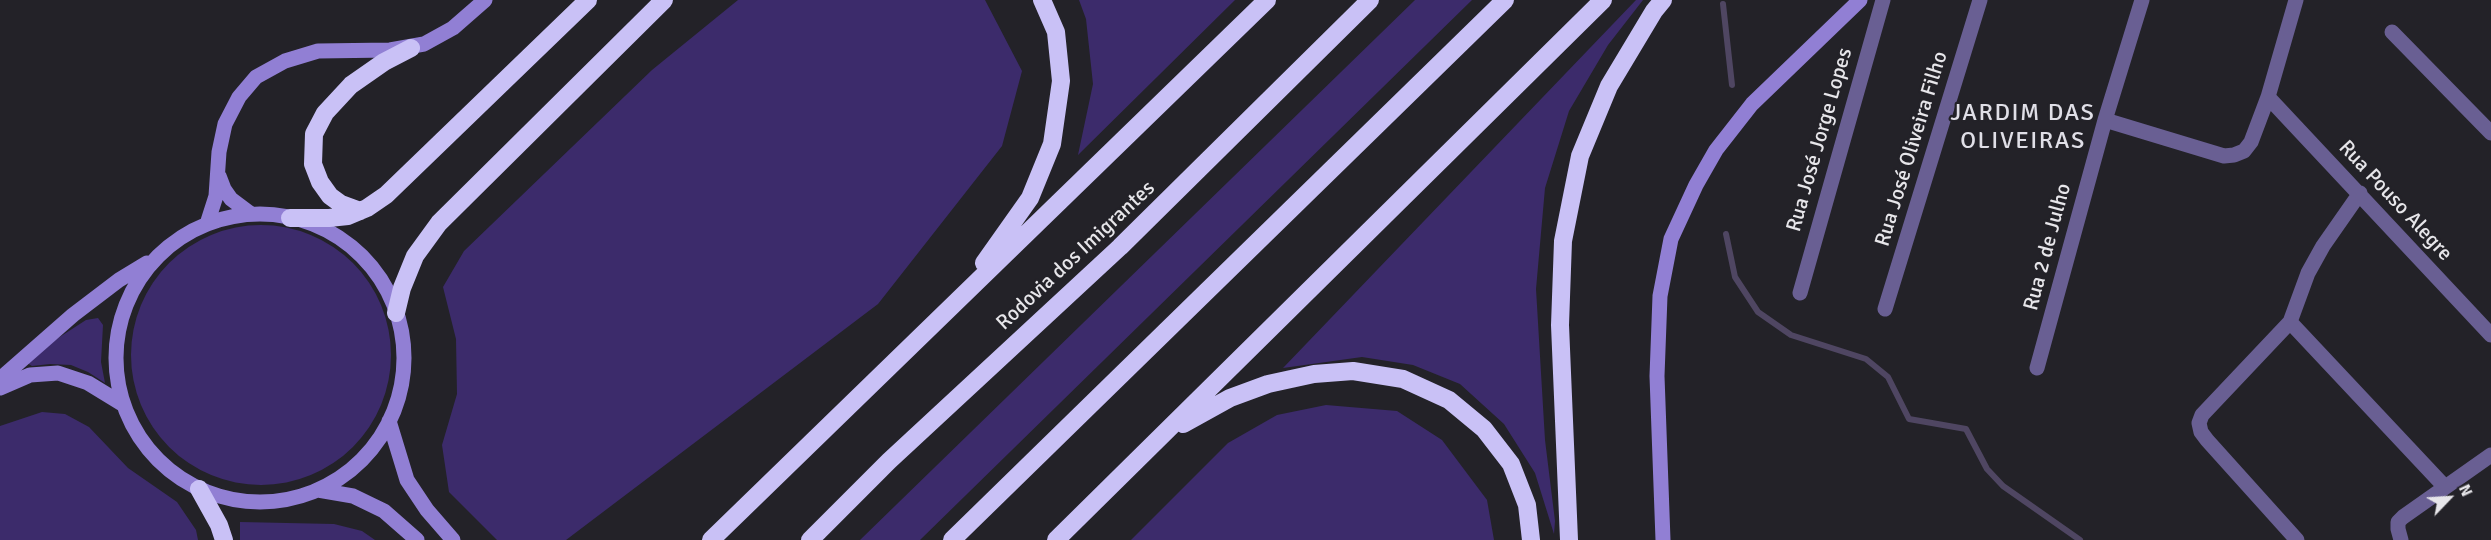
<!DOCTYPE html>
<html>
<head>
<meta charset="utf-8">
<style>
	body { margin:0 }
	#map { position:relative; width:2491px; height:540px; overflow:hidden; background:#232228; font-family:Signika,sans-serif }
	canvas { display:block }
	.north { position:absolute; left:2419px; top:468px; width:60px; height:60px; -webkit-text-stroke:4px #232228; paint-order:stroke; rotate:65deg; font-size:16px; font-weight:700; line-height:24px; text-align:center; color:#e7e6ea }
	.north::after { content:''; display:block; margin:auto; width:21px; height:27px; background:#e7e6ea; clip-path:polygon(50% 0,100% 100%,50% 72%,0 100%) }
</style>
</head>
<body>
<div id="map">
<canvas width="2491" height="540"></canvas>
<div class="north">N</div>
</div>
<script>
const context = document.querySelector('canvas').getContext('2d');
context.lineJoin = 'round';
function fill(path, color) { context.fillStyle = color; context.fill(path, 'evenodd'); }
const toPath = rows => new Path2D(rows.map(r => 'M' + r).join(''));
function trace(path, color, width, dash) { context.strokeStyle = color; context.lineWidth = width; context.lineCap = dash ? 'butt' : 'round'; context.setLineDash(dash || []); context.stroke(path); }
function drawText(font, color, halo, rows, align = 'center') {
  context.font = font + ' Signika,sans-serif'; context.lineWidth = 4.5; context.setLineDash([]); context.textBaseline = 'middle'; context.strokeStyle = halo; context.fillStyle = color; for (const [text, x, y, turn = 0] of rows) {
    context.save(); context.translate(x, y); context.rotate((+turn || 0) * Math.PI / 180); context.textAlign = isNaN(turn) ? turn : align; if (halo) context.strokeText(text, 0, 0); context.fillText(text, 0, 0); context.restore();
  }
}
fill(toPath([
	[738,0,985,0,1022,71,1002,146,878,304,566,540,497,540,449,492,442,445,457,394,456,339,443,287,464,251,652,70],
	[1079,0,1235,0,1078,155,1093,84,1086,19],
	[1415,0,1472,0,920,540,860,540],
	[1636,0,1643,0,1608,45,1569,111,1545,188,1536,289,1545,440,1555,521,1554,534,1535,473,1504,424,1460,384,1413,365,1362,357,1283,368],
	'131 355a130 130 0 1 1 260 0a130 130 0 1 1-260 0Z',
	[98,318,103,325,101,362,105,383,88,372,71,365,50,364,32,366,27,363,55,340,86,320],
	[1326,405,1397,411,1442,440,1487,500,1494,540,1131,540,1228,443,1277,415],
	[42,412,65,414,89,427,128,468,177,502,196,530,198,540,0,540,0,426],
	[240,522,334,524,362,531,375,540,240,540]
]), '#3c2b6b');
trace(toPath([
	[1723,4,1732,85],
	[1726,234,1735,277,1758,312,1791,335,1866,359,1888,377,1909,419,1966,429,1987,469,2003,486,2080,540]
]), '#4f4662', 6);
trace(toPath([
	[2392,32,2491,133],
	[2268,97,2491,335],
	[2105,120,2224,156,2234,155,2244,151,2251,142,2268,97,2296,0],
	[1800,293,1883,0],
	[1885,309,1980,0],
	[2290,322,2445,487],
	[2037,368,2105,120,2142,0],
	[2297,540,2207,440,2201,432,2199,423,2202,415,2290,322,2308,273,2323,246,2360,193],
	[2401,540,2398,529,2398,522,2403,517,2491,455]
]), '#695f93', 15);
trace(toPath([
	[219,176,224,189,231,199,251,214],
	'116 358a144 144 0 1 1 288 0a144 144 0 1 1-288 0Z',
	[207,224,216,196,219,152,225,124,239,97,256,77,285,61,318,51,390,50,424,44,453,28,485,0],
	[0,379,73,315,119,280,147,263],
	[0,388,30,375,58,373,88,383,124,405],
	[389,421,407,480,427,510,453,540],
	[318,490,353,496,384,511,417,540],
	[1663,540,1657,376,1660,296,1671,239,1696,185,1716,150,1752,104,1860,0]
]), '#917fd4', 15);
trace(toPath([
	[360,211,341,204,330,196,320,182,313,164,314,134,325,113,351,85,384,62,411,48],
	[290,218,329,218,348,216,367,208,386,195,588,0],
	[984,263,1030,198,1052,144,1061,81,1056,32,1042,0],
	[396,313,402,288,415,256,439,223,664,0],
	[1183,424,1230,398,1268,384,1314,374,1353,371,1403,379,1449,400,1484,429,1511,464,1527,505,1531,540],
	[199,489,219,525,224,540],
	[711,540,1267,0],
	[810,540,889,461,1120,247,1370,0],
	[952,540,1505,0],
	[1056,540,1603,0],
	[1569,540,1560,325,1563,241,1580,156,1609,86,1654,11,1663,0]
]), '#c9c1f6', 18);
drawText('21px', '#e7e6ea', '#232228', [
	["Rua José Jorge Lopes",1820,140,-74],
	["Rua José Oliveira Filho",1912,149,-73],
	["Rua Pouso Alegre",2395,201,47],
	["Rua 2 de Julho",2048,247,-75],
	["Rodovia dos Imigrantes",1076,256,-43]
]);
context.letterSpacing = '1.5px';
drawText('24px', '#e0dfe7', '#232228', [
	["JARDIM DAS",2023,114],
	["OLIVEIRAS",2023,142]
]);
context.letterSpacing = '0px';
</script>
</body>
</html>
